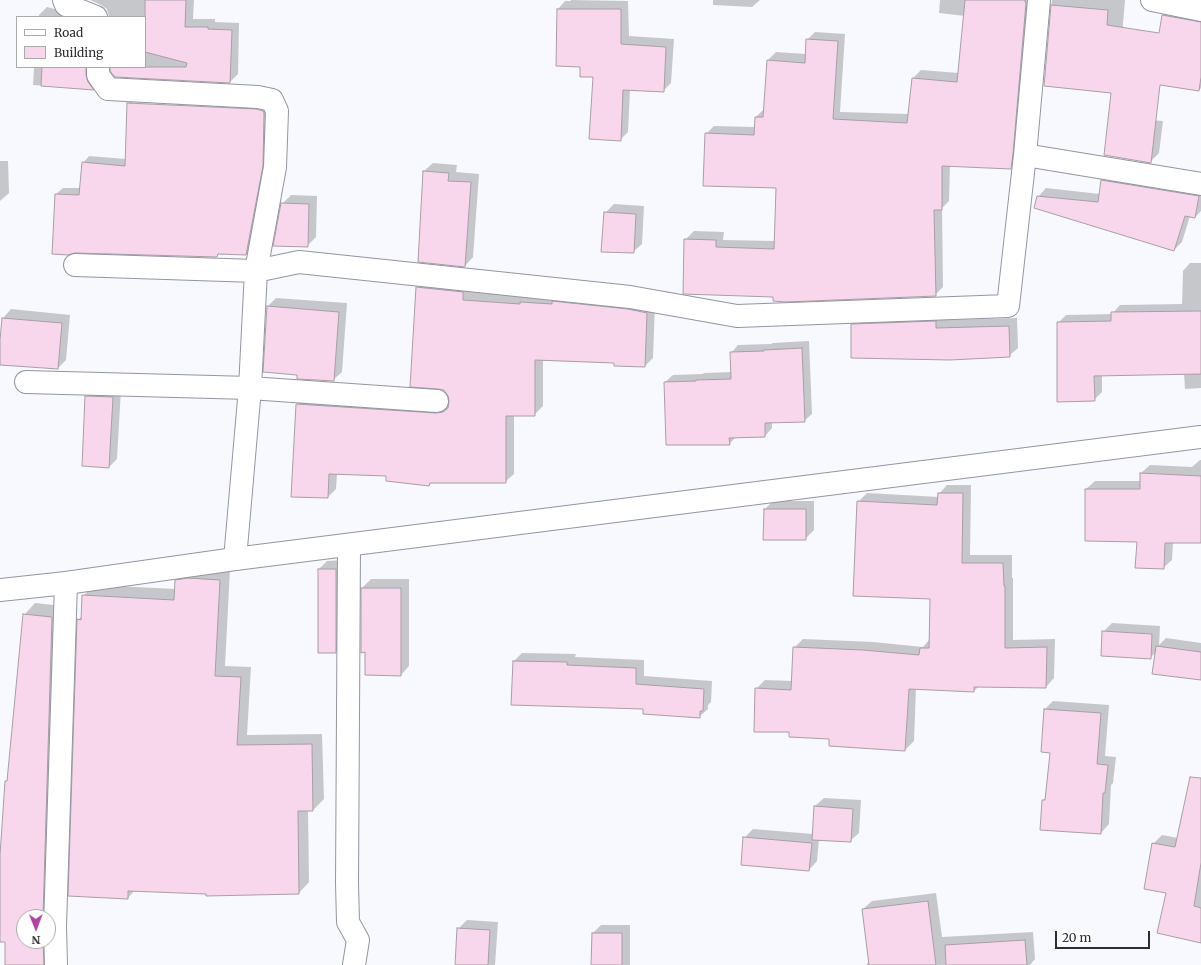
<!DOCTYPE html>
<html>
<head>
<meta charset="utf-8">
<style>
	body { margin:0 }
	#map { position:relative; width:1201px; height:965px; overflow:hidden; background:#f8f9fe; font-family:Merriweather,serif }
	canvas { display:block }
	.legend { position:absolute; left:16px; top:16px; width:130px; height:52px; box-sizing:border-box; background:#fff; border:1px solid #aaabad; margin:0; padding:5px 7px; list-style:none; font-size:12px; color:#2b2d31 }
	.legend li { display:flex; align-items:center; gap:8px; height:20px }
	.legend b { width:20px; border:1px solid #aaabad }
	.north { position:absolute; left:16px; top:909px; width:40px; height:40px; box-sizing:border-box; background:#fff; border:1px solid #aaabad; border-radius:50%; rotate:179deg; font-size:11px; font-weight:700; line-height:16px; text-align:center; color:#2b2d31 }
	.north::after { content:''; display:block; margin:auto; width:14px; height:18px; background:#ae43a3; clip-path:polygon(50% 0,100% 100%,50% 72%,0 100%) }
	.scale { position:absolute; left:1055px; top:931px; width:95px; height:18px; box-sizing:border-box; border:2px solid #2b2d31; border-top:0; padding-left:5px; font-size:12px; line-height:14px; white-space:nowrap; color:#2b2d31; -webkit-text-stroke:3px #fff; paint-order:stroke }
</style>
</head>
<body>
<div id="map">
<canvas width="1201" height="965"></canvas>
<ul class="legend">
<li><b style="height:5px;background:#fff"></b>Road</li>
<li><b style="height:11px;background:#f8d7ec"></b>Building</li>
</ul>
<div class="north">N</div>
<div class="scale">20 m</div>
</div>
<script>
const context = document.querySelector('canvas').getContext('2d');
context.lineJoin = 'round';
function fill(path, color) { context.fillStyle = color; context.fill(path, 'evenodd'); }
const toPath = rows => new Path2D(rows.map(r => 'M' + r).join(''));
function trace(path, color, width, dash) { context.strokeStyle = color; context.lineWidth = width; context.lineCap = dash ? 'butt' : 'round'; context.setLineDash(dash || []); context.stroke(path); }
fill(toPath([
	[90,0,194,0,193,19,215,19,215,22,239,23,238,74,230,82,111,67,145,67,145,17,109,17,107,9,101,5],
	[571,0,628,1,629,36,674,39,671,83,663,91,630,90,628,132,620,140,594,76,581,66,558,9,565,1,571,1],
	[713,0,760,0,752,7,713,5],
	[940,0,1033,0,1019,160,1010,168,950,165,949,201,942,208,943,287,935,295,774,296,685,240,694,231,724,232,723,240,775,241,777,187,706,134,714,126,755,127,756,117,764,109,768,60,776,52,806,54,807,40,815,32,845,34,840,112,909,114,913,78,921,70,959,73,965,16,939,13],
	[1052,0,1125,0,1118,84,1045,85],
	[47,7,84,17,90,17,39,17,39,15],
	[1173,7,1201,13,1201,88,1199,90,1165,16],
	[34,67,93,67,101,81,93,89,33,85],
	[135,96,270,105,269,158,252,247,246,254,220,253,217,256,56,194,63,188,81,188,83,163,89,156,126,159,128,103],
	[133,102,261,109,261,111,133,104],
	[1117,117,1163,121,1159,153,1150,162],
	[0,161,8,161,9,193,0,201],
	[433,163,457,165,456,172,479,174,473,257,465,266,424,171],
	[1110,172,1201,187,1201,211,1195,217,1190,216,1182,242,1174,250,1038,197,1046,188,1100,194,1102,181],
	[291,195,317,196,316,237,307,246,282,204],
	[614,204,644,206,642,244,633,252,605,213],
	[1190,263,1201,263,1201,388,1185,389,1184,373,1102,374,1102,392,1094,400,1058,323,1066,315,1112,314,1120,305,1182,304,1183,271],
	[426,279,471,284,471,292,655,304,653,358,645,366,615,362,543,360,543,406,534,415,514,415,514,474,505,482,432,482,429,485,387,475,337,473,336,489,328,497,297,404,305,396,445,405,449,405,450,402,417,287],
	[276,298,347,303,342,372,333,380,298,374,268,306],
	[11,309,70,315,66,360,58,368,0,364,3,318],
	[944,313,944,320,1017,318,1018,348,1009,356,852,325,860,316],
	[809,341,812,414,804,421,772,422,772,428,765,436,736,437,729,444,665,382,673,375,703,374,704,373,732,372,731,353,738,345,771,344,773,343],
	[95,388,121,389,117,459,109,467,86,397],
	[1200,460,1201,460,1201,542,1173,542,1172,560,1163,568,1086,489,1095,481,1141,481,1141,473,1150,465,1192,467],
	[947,485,971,485,970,555,1012,555,1012,578,1013,578,1013,640,1055,639,1054,678,1046,687,979,686,974,691,916,689,914,741,905,750,830,738,790,731,756,689,765,680,793,681,794,648,803,639,873,642,923,647,929,640,931,598,858,502,867,493,939,497,939,494],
	[773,501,814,501,814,530,805,539,765,509],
	[344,560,344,643,335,652,319,569,327,561],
	[230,569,225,666,251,667,247,735,322,734,324,799,313,810,308,810,309,882,299,893,207,893,135,890,128,898,78,620,83,615,83,596,94,585,176,589,176,581,187,570],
	[371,579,409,579,409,666,401,675,366,651,362,588],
	[35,603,63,606,57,965,6,965,6,941,0,941,0,868,6,781,8,779,24,615],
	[24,917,48,917,48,941,24,941],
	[1112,623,1160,626,1159,645,1166,638,1201,643,1201,679,1156,652,1150,658,1103,632],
	[522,653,576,654,575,657,644,660,644,676,712,681,711,702,708,705,708,709,699,717,644,708,514,661],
	[1053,701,1109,705,1105,756,1116,757,1113,783,1111,785,1109,824,1101,833,1043,800,1047,797,1051,752,1045,709],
	[1201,780,1201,942,1167,892,1153,844,1162,835,1178,838],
	[824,798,861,800,859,833,850,841,819,839,817,861,809,870,744,838,753,829,813,834,815,806],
	[936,893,942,937,1033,932,1035,959,1030,965,866,965,869,961,863,909,872,901],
	[467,920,498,922,495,965,456,965,458,929],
	[601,925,630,925,630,965,592,965,593,933]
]), '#0003');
const building = toPath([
	[145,0,186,0,185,27,208,27,208,29,232,30,230,83,115,77,110,71,110,67,186,67,187,63,145,52,145,0],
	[965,0,1025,0,1025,2,1026,3,1013,154,1011,169,942,166,942,210,934,210,936,296,786,302,773,301,773,297,683,294,684,239,716,240,716,247,774,249,776,188,703,186,705,133,754,135,755,117,763,117,767,60,805,63,806,39,838,41,833,119,907,123,912,78,957,82,965,0],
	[1051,5,1108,10,1107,25,1159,33,1162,15,1201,22,1201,77,1199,91,1160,85,1151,163,1104,155,1111,93,1044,86,1051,5],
	[557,9,621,9,621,44,666,47,664,92,623,90,621,141,589,139,593,77,580,77,580,67,556,66,557,9],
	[42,67,86,67,86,75,88,82,94,90,41,86,42,67],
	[127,103,256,109,263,111,264,113,263,166,246,255,218,254,217,257,75,253,68,255,52,254,55,194,79,195,82,162,125,166,127,103],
	[423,171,449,173,448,181,471,182,465,267,418,262,423,171],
	[1101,180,1199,196,1195,218,1185,216,1174,251,1034,208,1037,196,1098,202,1101,180],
	[281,203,309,204,308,247,273,246,281,203],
	[604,212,636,214,634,253,601,252,604,212],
	[416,287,463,292,463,300,520,304,520,302,552,304,552,301,628,309,647,313,645,367,614,366,614,363,535,360,535,416,506,416,506,483,430,483,429,486,386,481,386,476,329,474,328,498,291,497,296,404,436,413,443,412,448,408,449,401,448,396,444,390,438,389,410,387,416,287],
	[267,306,339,312,334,381,297,379,297,375,263,372,267,306],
	[1201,311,1201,374,1094,376,1095,401,1057,402,1057,322,1111,321,1111,312,1201,311],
	[2,318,62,323,58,369,0,365,0,340,2,318],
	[936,321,936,328,1009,326,1010,357,950,360,851,358,851,324,936,321],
	[802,348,805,422,765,423,765,437,729,438,730,445,666,445,664,382,696,381,696,380,731,379,730,352,764,351,764,350,802,348],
	[85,396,113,397,109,468,82,466,85,396],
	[1140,473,1201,476,1201,543,1165,543,1164,569,1135,568,1137,542,1085,541,1085,489,1140,489,1140,473],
	[938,493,963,493,962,563,1003,563,1004,586,1005,586,1005,648,1047,647,1046,688,974,687,974,692,909,689,905,751,829,746,829,739,789,737,789,732,754,732,755,688,791,690,793,647,863,650,919,655,920,648,929,648,930,599,853,596,857,501,937,505,938,493],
	[764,509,806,509,806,540,763,540,764,509],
	[318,569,336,569,336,653,318,653,318,569],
	[188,578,220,580,215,676,241,677,237,745,312,744,313,811,298,811,299,894,206,896,206,894,128,891,128,899,68,896,77,619,81,620,82,595,174,600,175,580,188,578],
	[361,588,401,588,401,676,365,675,365,652,361,653,361,588],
	[23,614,52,617,43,917,24,917,24,941,43,941,44,965,5,965,5,942,0,942,0,855,5,781,7,781,23,614],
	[1102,631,1152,634,1151,659,1101,656,1102,631],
	[1156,646,1201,652,1201,680,1152,674,1156,646],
	[513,661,567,662,567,665,636,668,636,684,704,689,703,711,700,711,700,718,643,714,643,709,511,705,513,661],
	[1044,709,1101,713,1097,764,1108,765,1105,793,1103,793,1101,834,1040,830,1042,800,1045,800,1050,753,1041,752,1044,709],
	[1190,777,1201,778,1201,863,1194,906,1201,908,1201,943,1157,933,1166,893,1144,889,1152,843,1175,847,1190,777],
	[814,806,853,809,851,842,812,840,814,806],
	[743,837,812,843,809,871,741,865,743,837],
	[928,901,936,965,869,965,862,909,928,901],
	[457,928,490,930,488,965,455,965,457,928],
	[592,933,622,933,622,965,591,965,592,933],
	[1025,940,1027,965,946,965,945,945,1025,940]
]);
fill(building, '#f8d7ec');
trace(building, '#a89ea5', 1);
const street = toPath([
	[64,0,66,5,96,17],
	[1152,0,1201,10],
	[98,67,98,75,108,89,258,97,272,100,277,111,275,167,256,271,250,388,235,559],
	[1025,155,1201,184],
	[75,265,256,271,299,262,630,297,737,316,1008,306,1025,155,1039,0],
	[26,382,250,388,437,401],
	[349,545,347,883,348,922,358,940,354,965],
	[56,965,55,926,66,583]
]);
const secondary = toPath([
	[0,590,66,583,235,559,1201,437]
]);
trace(street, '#9296a0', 24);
trace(secondary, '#9296a0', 24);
trace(street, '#fff', 22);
trace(secondary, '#fff', 22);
</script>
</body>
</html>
